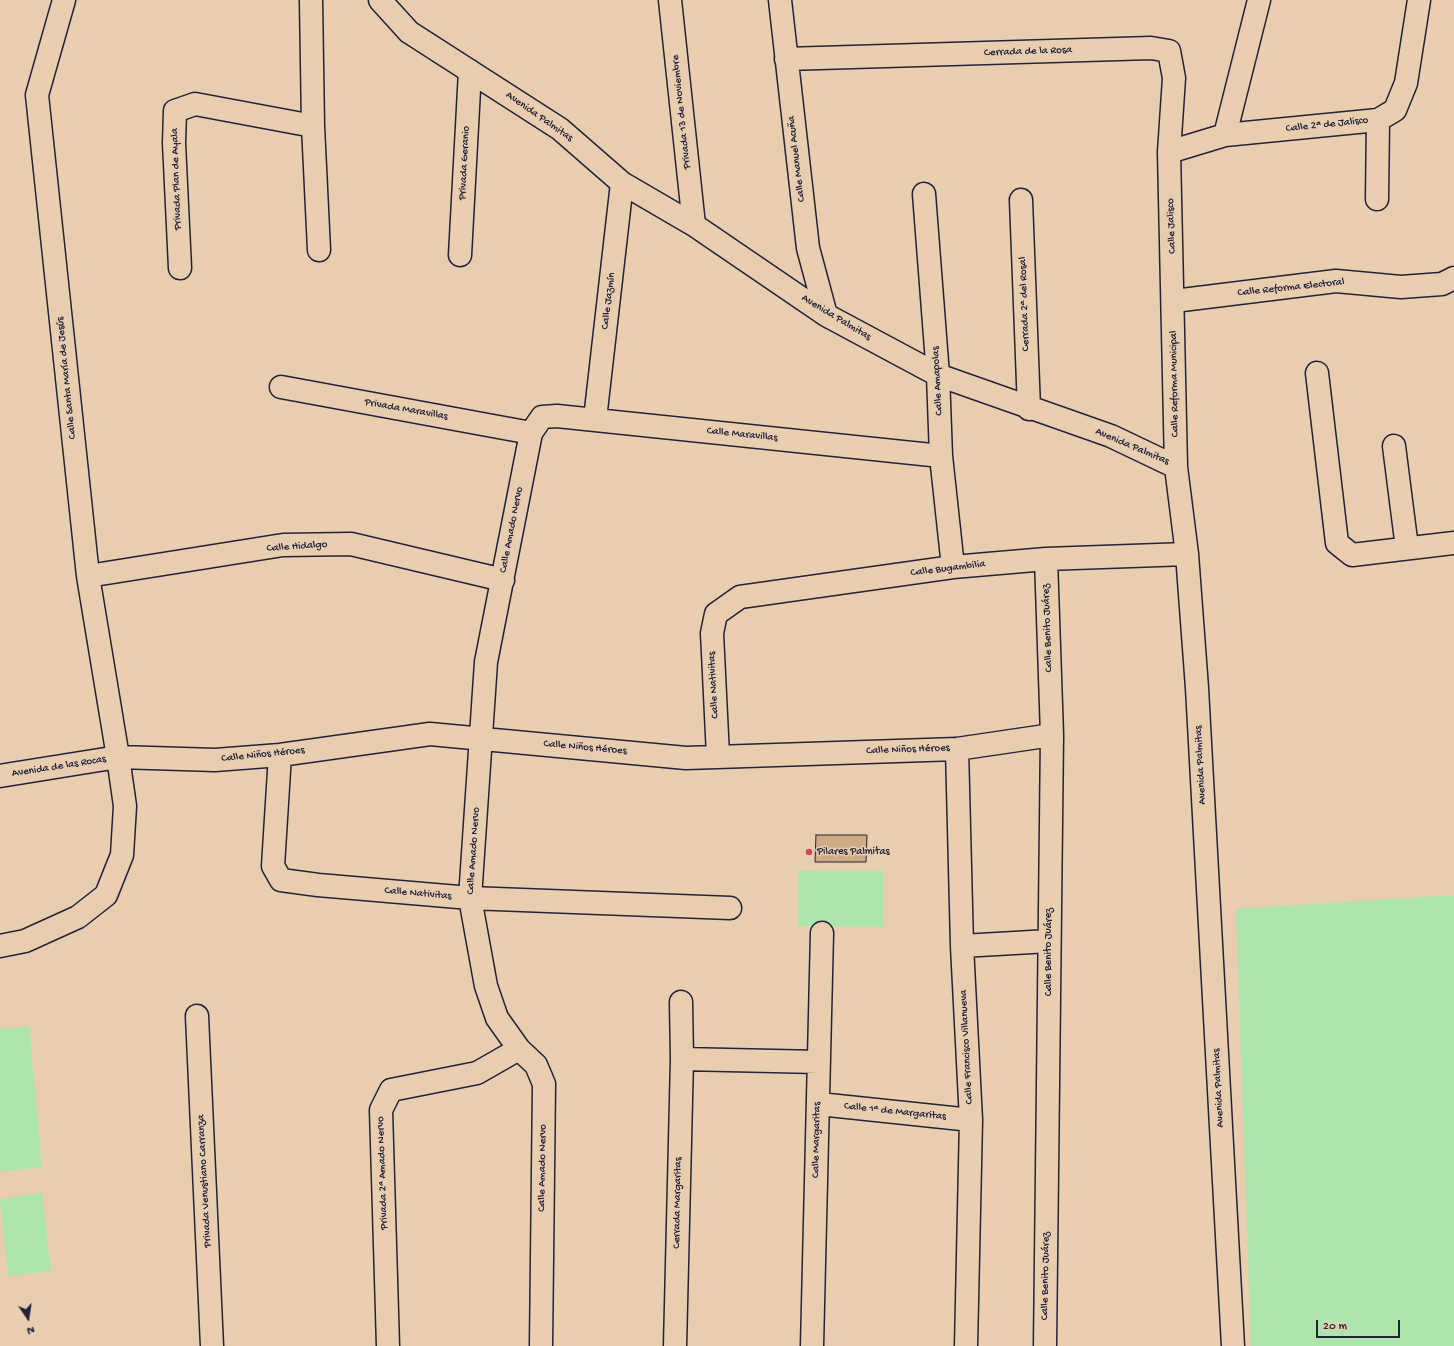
<!DOCTYPE html>
<html>
<head>
<meta charset="utf-8">
<style>
	body { margin:0 }
	#map { position:relative; width:1454px; height:1346px; overflow:hidden; background:#e8ceaf; font-family:"Gochi Hand",sans-serif }
	canvas { display:block }
	.north { position:absolute; left:8px; top:1298px; width:40px; height:40px; -webkit-text-stroke:3px #e8ceaf; paint-order:stroke; rotate:167deg; font-size:11px; font-weight:700; line-height:16px; text-align:center; color:#22223b }
	.north::after { content:''; display:block; margin:auto; width:14px; height:18px; background:#22223b; clip-path:polygon(50% 0,100% 100%,50% 72%,0 100%) }
	.scale { position:absolute; left:1316px; top:1320px; width:84px; height:18px; box-sizing:border-box; border:2px solid #22223b; border-top:0; padding-left:5px; font-size:12px; line-height:14px; white-space:nowrap; color:#22223b; -webkit-text-stroke:3px #e8ceaf; paint-order:stroke }
</style>
</head>
<body>
<div id="map">
<canvas width="1454" height="1346"></canvas>
<div class="north">N</div>
<div class="scale">20 m</div>
</div>
<script>
const context = document.querySelector('canvas').getContext('2d');
context.lineJoin = 'round';
function fill(path, color) { context.fillStyle = color; context.fill(path, 'evenodd'); }
const toPath = rows => new Path2D(rows.map(r => 'M' + r).join(''));
function trace(path, color, width, dash) { context.strokeStyle = color; context.lineWidth = width; context.lineCap = dash ? 'butt' : 'round'; context.setLineDash(dash || []); context.stroke(path); }
function drawText(font, color, halo, rows, align = 'center') {
  context.font = font + ' "Gochi Hand",sans-serif'; context.lineWidth = 3; context.setLineDash([]); context.textBaseline = 'middle'; context.strokeStyle = halo; context.fillStyle = color; for (const [text, x, y, turn = 0] of rows) {
    context.save(); context.translate(x, y); context.rotate((+turn || 0) * Math.PI / 180); context.textAlign = isNaN(turn) ? turn : align; if (halo) context.strokeText(text, 0, 0); context.fillText(text, 0, 0); context.restore();
  }
}
fill(toPath([
	[798,870,883,871,883,927,798,926],
	[1454,895,1454,1346,1251,1346,1236,909],
	[29,1026,42,1168,0,1171,0,1029],
	[42,1193,51,1271,8,1276,0,1199]
]), '#ade6ab');
const building = toPath([
	[816,835,867,835,866,862,815,862,816,835]
]);
fill(building, '#d0aa84');
trace(building, '#22223b', 1);
const minor = toPath([
	[311,0,313,126,319,250],
	[380,0,409,32,560,129,622,183,694,225,826,315,938,375,1111,436,1176,467],
	[670,0,694,225],
	[780,0,808,248,826,315],
	[786,59,1151,48,1169,51,1174,78,1169,152,1176,467,1187,554,1197,688,1233,1346],
	[1225,135,1259,0],
	[1169,152,1225,135,1378,120,1395,110,1406,83,1419,0],
	[924,194,938,375,941,456,953,567],
	[1377,199,1378,120],
	[1021,200,1029,409],
	[460,255,470,71],
	[180,268,174,143,175,111,195,104,313,126],
	[1174,301,1336,281,1401,287,1442,284,1454,278],
	[1317,373,1337,543,1352,555,1454,543],
	[281,387,531,433],
	[595,419,622,183],
	[1394,446,1407,548],
	[88,576,283,545,351,544,503,580],
	[957,749,962,946,971,1120,966,1346],
	[280,755,273,866,281,880,318,885,470,898,730,908],
	[718,756,712,633,716,614,740,597,953,567,1046,559,1187,554],
	[0,776,118,757,215,760,280,755,430,734,686,758,957,749,1052,735],
	[0,946,25,941,78,917,106,895,122,855,125,806,118,757,88,576,37,95,64,0],
	[962,946,1049,941],
	[197,1016,212,1346],
	[682,1059,819,1062],
	[819,1104,971,1120],
	[388,1346,381,1110,391,1090,477,1073,519,1049],
	[541,1346,544,1084,536,1065,519,1049,497,1018,486,986,470,898,486,662,531,433,542,417,557,416,941,456],
	[675,1346,682,1059,681,1002],
	[812,1346,822,933],
	[1045,1346,1052,735,1046,559]
]);
trace(minor, '#22223b', 25);
trace(minor, '#e8ceaf', 22);
for (const [x, y, r, color] of [
	[809,852,4,"#d1495b"]
]) { const dot = new Path2D(); dot.arc(x, y, r, 0, 2 * Math.PI); context.fillStyle = color; context.fill(dot); trace(dot, '#e8ceaf', 1.5); }
drawText('11px', '#22223b', '#e8ceaf', [
	["Cerrada de la Rosa",1028,52,-2],
	["Privada 13 de Noviembre",682,112,-96],
	["Avenida Palmitas",539,117,35],
	["Calle 2ª de Jalisco",1327,125,-6],
	["Calle Manuel Acuña",797,159,-97],
	["Privada Geranio",465,163,-87],
	["Privada Plan de Ayala",177,179,-92],
	["Calle Jalisco",1172,226,-92],
	["Calle Reforma Electoral",1291,288,-6],
	["Calle Jazmín",609,301,-83],
	["Cerrada 2ª del Rosal",1025,304,-92],
	["Avenida Palmitas",836,318,31],
	["Calle Santa María de Jesús",67,378,-96],
	["Calle Amapolas",938,381,-93],
	["Calle Reforma Municipal",1175,384,-91],
	["Privada Maravillas",406,410,10],
	["Calle Maravillas",742,435,6],
	["Avenida Palmitas",1132,447,23],
	["Calle Amado Nervo",512,530,-79],
	["Calle Hidalgo",297,547,-4],
	["Calle Bugambilia",948,569,-7],
	["Calle Benito Juárez",1048,628,-92],
	["Calle Nativitas",714,685,-93],
	["Calle Niños Héroes",585,748,5],
	["Calle Niños Héroes",908,750,-2],
	["Calle Niños Héroes",263,755,-6],
	["Avenida Palmitas",1201,765,-93],
	["Avenida de las Rocas",59,767,-9],
	["Calle Amado Nervo",474,851,-86],
	["Calle Nativitas",418,894,5],
	["Calle Benito Juárez",1049,952,-90],
	["Calle Francisco Villanueva",967,1047,-93],
	["Avenida Palmitas",1219,1088,-93],
	["Calle 1ª de Margaritas",895,1112,6],
	["Calle Margaritas",817,1140,-89],
	["Calle Amado Nervo",543,1168,-89],
	["Privada 2ª Amado Nervo",383,1173,-92],
	["Privada Venustiano Carranza",205,1181,-93],
	["Cerrada Margaritas",678,1203,-89],
	["Calle Benito Juárez",1046,1276,-89]
]);
drawText('11px', '#22223b', '#e8ceaf', [
	["Pilares Palmitas",817,852]
], 'left');
</script>
</body>
</html>
